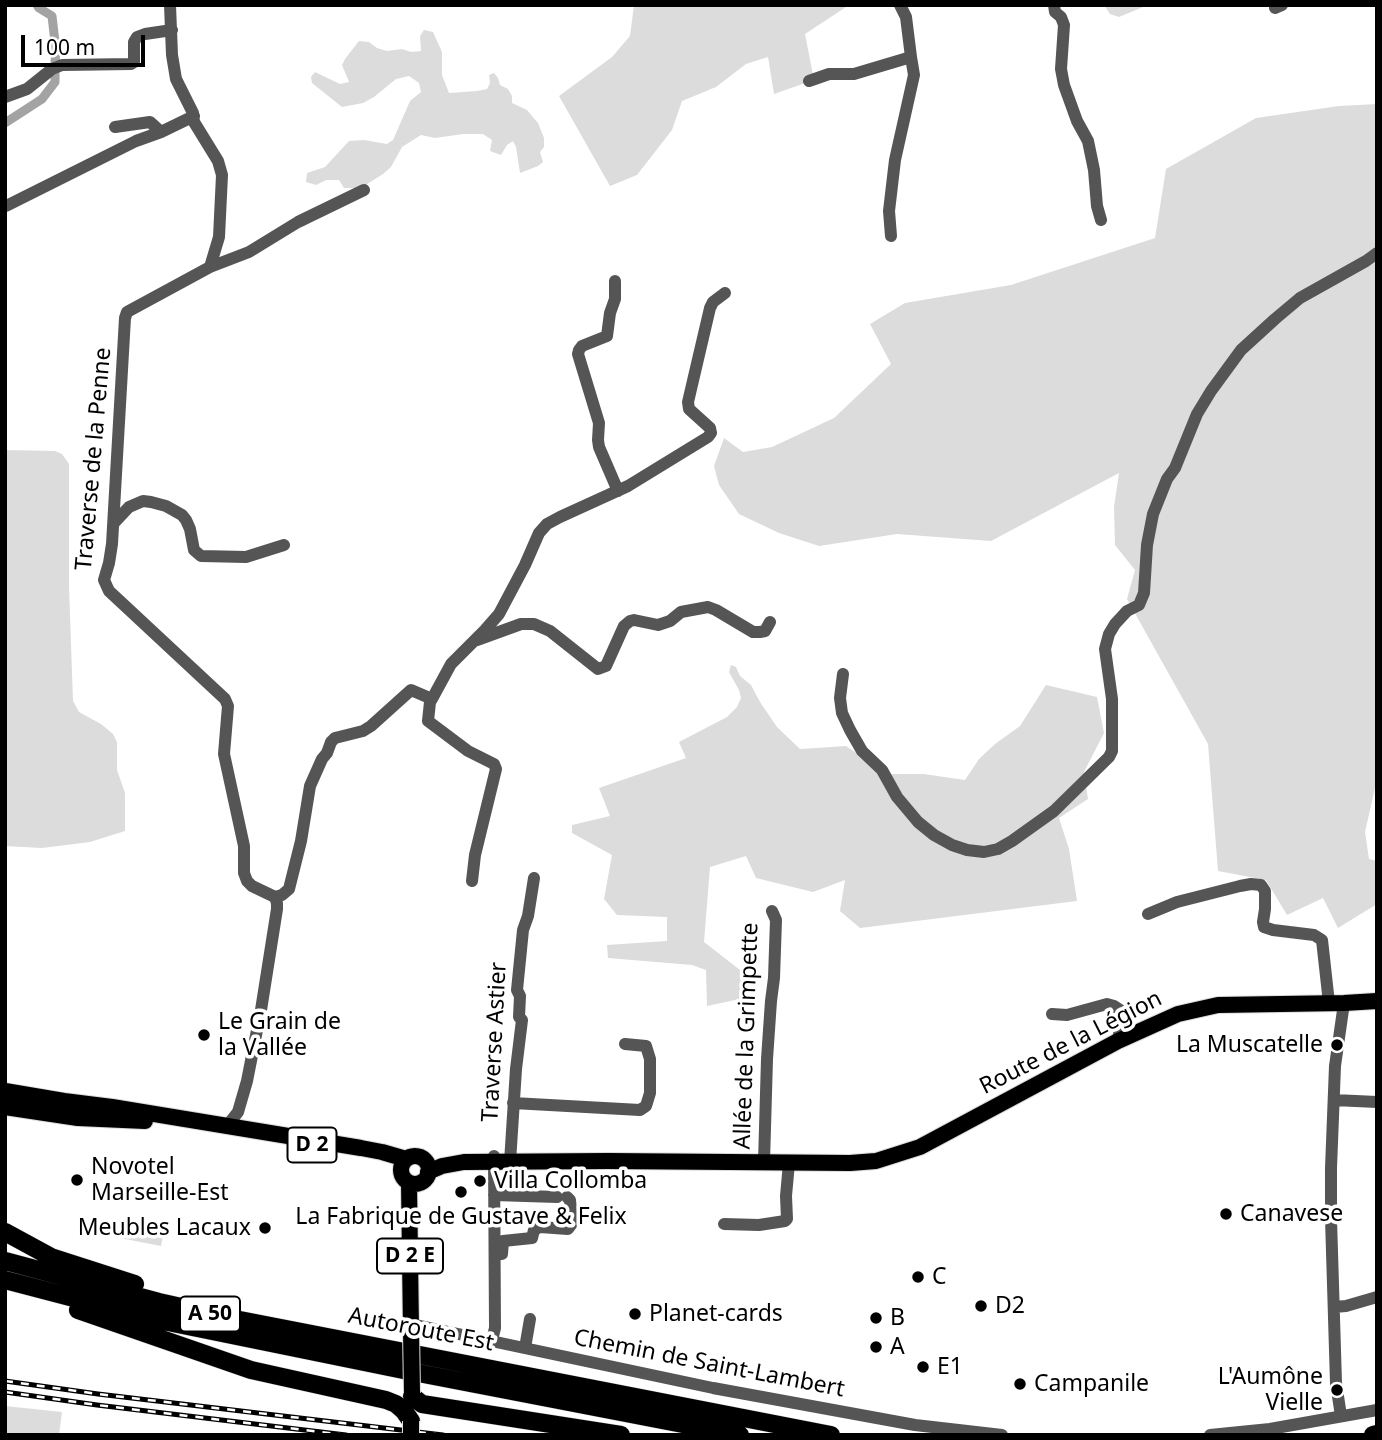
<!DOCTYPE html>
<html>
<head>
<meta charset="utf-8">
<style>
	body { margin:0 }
	#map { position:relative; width:1382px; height:1440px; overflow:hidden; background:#fff; font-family:"Noto Sans",sans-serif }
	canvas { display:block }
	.frame { position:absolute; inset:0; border:7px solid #000; pointer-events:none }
	.scale { position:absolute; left:21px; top:35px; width:124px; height:32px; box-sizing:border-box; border:4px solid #000; border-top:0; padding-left:9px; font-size:21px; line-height:24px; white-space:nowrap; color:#000; -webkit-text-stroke:5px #fff; paint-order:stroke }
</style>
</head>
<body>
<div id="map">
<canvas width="1382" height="1440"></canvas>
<div class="frame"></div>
<div class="scale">100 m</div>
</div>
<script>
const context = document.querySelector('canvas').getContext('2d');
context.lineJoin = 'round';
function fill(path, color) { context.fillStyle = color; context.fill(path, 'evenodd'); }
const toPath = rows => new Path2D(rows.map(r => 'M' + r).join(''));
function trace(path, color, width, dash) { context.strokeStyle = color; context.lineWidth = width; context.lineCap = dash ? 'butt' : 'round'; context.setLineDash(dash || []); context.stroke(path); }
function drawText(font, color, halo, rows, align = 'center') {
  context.font = font + ' "Noto Sans",sans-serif'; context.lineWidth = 7; context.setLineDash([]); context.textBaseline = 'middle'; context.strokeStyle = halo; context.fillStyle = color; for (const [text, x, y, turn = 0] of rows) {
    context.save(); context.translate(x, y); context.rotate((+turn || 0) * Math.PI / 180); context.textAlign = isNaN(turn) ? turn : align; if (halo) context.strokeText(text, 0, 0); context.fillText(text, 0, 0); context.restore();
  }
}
fill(toPath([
	[634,5,849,5,805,34,814,80,774,94,768,57,746,64,716,87,682,101,672,130,637,175,610,186,559,96,612,57,630,36],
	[1104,5,1148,5,1119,17,1110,14],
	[424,30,433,32,442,52,442,75,449,93,477,91,487,89,490,83,489,75,494,73,498,78,500,85,508,89,512,96,512,103,527,110,538,123,544,138,544,147,540,152,543,162,538,166,520,173,516,147,513,141,507,145,501,155,490,151,492,140,483,134,463,134,435,138,421,135,402,147,391,167,383,174,361,188,344,188,339,180,326,180,316,185,306,182,307,173,325,167,349,141,364,140,387,144,393,140,410,101,421,92,419,83,409,76,396,79,374,97,363,103,342,107,312,83,311,77,315,72,340,84,349,82,342,65,345,59,359,41,369,42,377,48,387,51,402,49,411,52,421,51,420,36],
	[1377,104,1377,787,1375,788,1365,832,1369,859,1377,861,1377,904,1338,928,1323,898,1287,915,1266,880,1218,871,1208,744,1127,599,1135,570,1115,545,1114,507,1119,473,991,541,897,534,819,546,779,533,739,514,719,485,714,466,724,438,743,452,772,447,834,418,891,364,870,324,905,303,1011,285,1155,238,1166,169,1256,118,1339,106],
	[5,450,55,451,62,454,69,464,69,587,73,701,79,712,101,724,113,734,117,742,117,770,125,793,125,831,90,842,42,848,5,846],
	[731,665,736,667,740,676,751,685,760,702,777,727,800,749,846,746,876,766,891,774,924,774,965,780,979,759,995,744,1020,726,1046,685,1097,697,1104,733,1084,772,1088,799,1059,818,1069,849,1077,901,860,928,840,911,845,880,813,892,756,878,746,856,710,867,704,942,740,970,754,996,707,1006,706,970,692,965,608,958,607,945,667,941,667,917,617,915,604,899,612,855,572,833,572,825,610,816,599,788,686,758,679,742,727,717,737,707,741,698,739,690,729,672],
	[125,1218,165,1226,161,1246,120,1238],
	[5,1406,62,1412,59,1435,5,1435]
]), '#dcdcdc');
trace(toPath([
	[37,5,39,8,52,16,56,51,55,62],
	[5,123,42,99,55,82,55,72]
]), '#a3a3a3', 9);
const major = toPath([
	[5,1091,64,1101,112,1107,361,1148,382,1152,406,1159],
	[5,1107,78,1118,145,1121],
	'401 1170a14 14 0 1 1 28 0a14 14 0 1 1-28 0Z',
	[428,1172,442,1166,464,1162,608,1161,850,1163,876,1161,920,1147,1118,1041,1178,1014,1218,1005,1344,1003,1377,1001],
	[409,1183,411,1330]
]);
const highway = toPath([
	[5,1232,51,1257,135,1284],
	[5,1261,159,1302,240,1320,831,1435],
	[5,1280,158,1320,413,1372,740,1435],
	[78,1310,251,1370,386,1400,396,1404,404,1411,411,1421],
	[412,1396,422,1404,621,1435],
	[1373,1435,1377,1434]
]);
trace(major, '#dbdbdb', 18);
trace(highway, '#dbdbdb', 19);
trace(toPath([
	[170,5,172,55,176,79,193,113,194,122,218,161,222,175,219,237,210,267,127,312,125,318,112,544,109,563,104,580,109,591,225,699,228,706,224,754,244,846,244,873,247,881,252,886,275,897,277,903,277,909,261,1010,247,1081,238,1112,227,1126],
	[1054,5,1055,12,1061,17,1064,25,1061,69,1064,85,1077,121,1088,141,1094,170,1097,206,1101,220],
	[1275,8,1282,5],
	[809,81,829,74,854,74,911,57,906,17,900,5],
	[5,97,27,89,52,69,62,65,131,64,134,62,134,42,137,37,145,34,172,30],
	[115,127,150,122,161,132],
	[6,206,136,141,161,132,194,116],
	[891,236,889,211,895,160,914,75,911,57],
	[210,267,249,252,298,222,364,190],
	[615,281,615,299,610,313,607,336,582,346,579,350,578,354,599,423,598,440,599,447,618,491],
	[114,523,129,507,143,501,151,502,166,506,182,515,186,520,190,529,194,550,201,556,246,557,284,545],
	[477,640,521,624,534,624,550,631,598,669,606,666,624,626,630,621,634,620,658,625,670,621,681,612,708,607,716,610,753,632,760,632,765,631,770,622],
	[843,674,840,698,842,713,850,730,862,751,882,770,897,797,918,822,934,835,952,845,967,850,984,852,998,849,1012,841,1054,811,1109,757,1112,751,1112,699,1105,649,1109,634,1115,624,1127,611,1139,605,1144,593,1147,545,1153,514,1167,479,1175,468,1197,414,1211,391,1241,350,1275,319,1300,298,1366,261,1377,253],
	[432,699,430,702,428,721,468,751,494,764,496,769,475,855,472,881],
	[275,897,282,895,289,889,301,841,310,786,322,759,327,753,331,742,335,738,363,731,371,726,411,690,432,699,451,664,485,630,499,614,525,565,539,533,547,524,560,517,628,486,708,437,711,433,710,428,689,409,688,402,710,308,713,302,725,293],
	[1148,914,1177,902,1240,886,1251,884,1261,885,1265,891,1265,909,1263,922,1264,927,1273,930,1314,935,1322,940,1329,1003],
	[1052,1014,1067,1015,1107,1004,1114,1006,1126,1014,1128,1018,1127,1023,1119,1034,1118,1041],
	[1334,1100,1377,1102],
	[513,1103,640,1110,646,1106,650,1093,650,1059,646,1046,625,1044],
	[510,1162,516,1069,522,1020,519,1017,520,996,517,990,523,930,528,916,534,878],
	[764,1162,767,1059,771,1001,774,978,776,920,772,911],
	[494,1195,557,1197],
	[724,1224,759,1225,785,1221,787,1219,786,1196,789,1163],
	[502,1254,503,1241,532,1238,534,1230,540,1227,568,1229,571,1225,571,1211,570,1200,567,1197],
	[1334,1307,1346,1306,1377,1297],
	[411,1324,713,1388,915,1425,1002,1435],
	[492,1340,495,1328,494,1156],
	[525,1348,530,1319],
	[1341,1416,1336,1383,1331,1219,1331,1168,1335,1066,1344,1003],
	[1210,1435,1270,1429,1377,1410]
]), '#555', 12);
trace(major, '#000', 16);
trace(highway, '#000', 18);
const rail = toPath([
	[5,1381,98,1394,443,1435],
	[5,1392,97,1405,346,1435]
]);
trace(rail, '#000', 5);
trace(rail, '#fff', 2.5, [8]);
const majorBridge = toPath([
	[411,1330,412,1393],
	[411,1435,411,1421]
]);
trace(majorBridge, '#dbdbdb', 18, []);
trace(majorBridge, '#000', 16);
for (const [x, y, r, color] of [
	[204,1035,7,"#000"],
	[1337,1045,7,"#000"],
	[77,1180,7,"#000"],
	[480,1181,7,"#000"],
	[461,1192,7,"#000"],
	[1226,1214,7,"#000"],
	[265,1228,7,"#000"],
	[918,1277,7,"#000"],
	[981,1306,7,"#000"],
	[635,1314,7,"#000"],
	[876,1318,7,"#000"],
	[876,1347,7,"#000"],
	[923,1367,7,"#000"],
	[1020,1384,7,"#000"],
	[1337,1390,7,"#000"]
]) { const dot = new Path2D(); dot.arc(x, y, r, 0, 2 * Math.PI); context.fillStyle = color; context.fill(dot); trace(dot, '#fff', 2.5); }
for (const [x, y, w] of [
	[312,1145,49],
	[410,1256,66],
	[210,1314,60]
]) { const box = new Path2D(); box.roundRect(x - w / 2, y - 17.5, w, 35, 5); context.fillStyle = '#fff'; context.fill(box); trace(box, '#000', 2); }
drawText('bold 21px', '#000', null, [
	["D 2",312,1145],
	["D 2 E",410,1256],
	["A 50",210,1314]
]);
drawText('23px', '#000', '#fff', [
	["Traverse de la Penne",94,459,-85],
	["Allée de la Grimpette",747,1036,-88],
	["Traverse Astier",495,1042,-87],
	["Route de la Légion",1071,1043,-27],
	["Autoroute Est",421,1330,11],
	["Chemin de Saint-Lambert",709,1364,11]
]);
drawText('23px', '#000', '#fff', [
	["Le Grain de",218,1022],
	["la Vallée",218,1048],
	["La Muscatelle",1323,1045,"right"],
	["Novotel",91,1167],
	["Marseille-Est",91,1193],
	["Villa Collomba",494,1181],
	["Canavese",1240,1214],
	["La Fabrique de Gustave & Felix",461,1217,"center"],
	["Meubles Lacaux",251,1228,"right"],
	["C",932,1277],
	["D2",995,1306],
	["Planet-cards",649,1314],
	["B",890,1318],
	["A",890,1347],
	["E1",937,1367],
	["L'Aumône",1323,1377,"right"],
	["Vielle",1323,1403,"right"],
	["Campanile",1034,1384]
], 'left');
</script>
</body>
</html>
